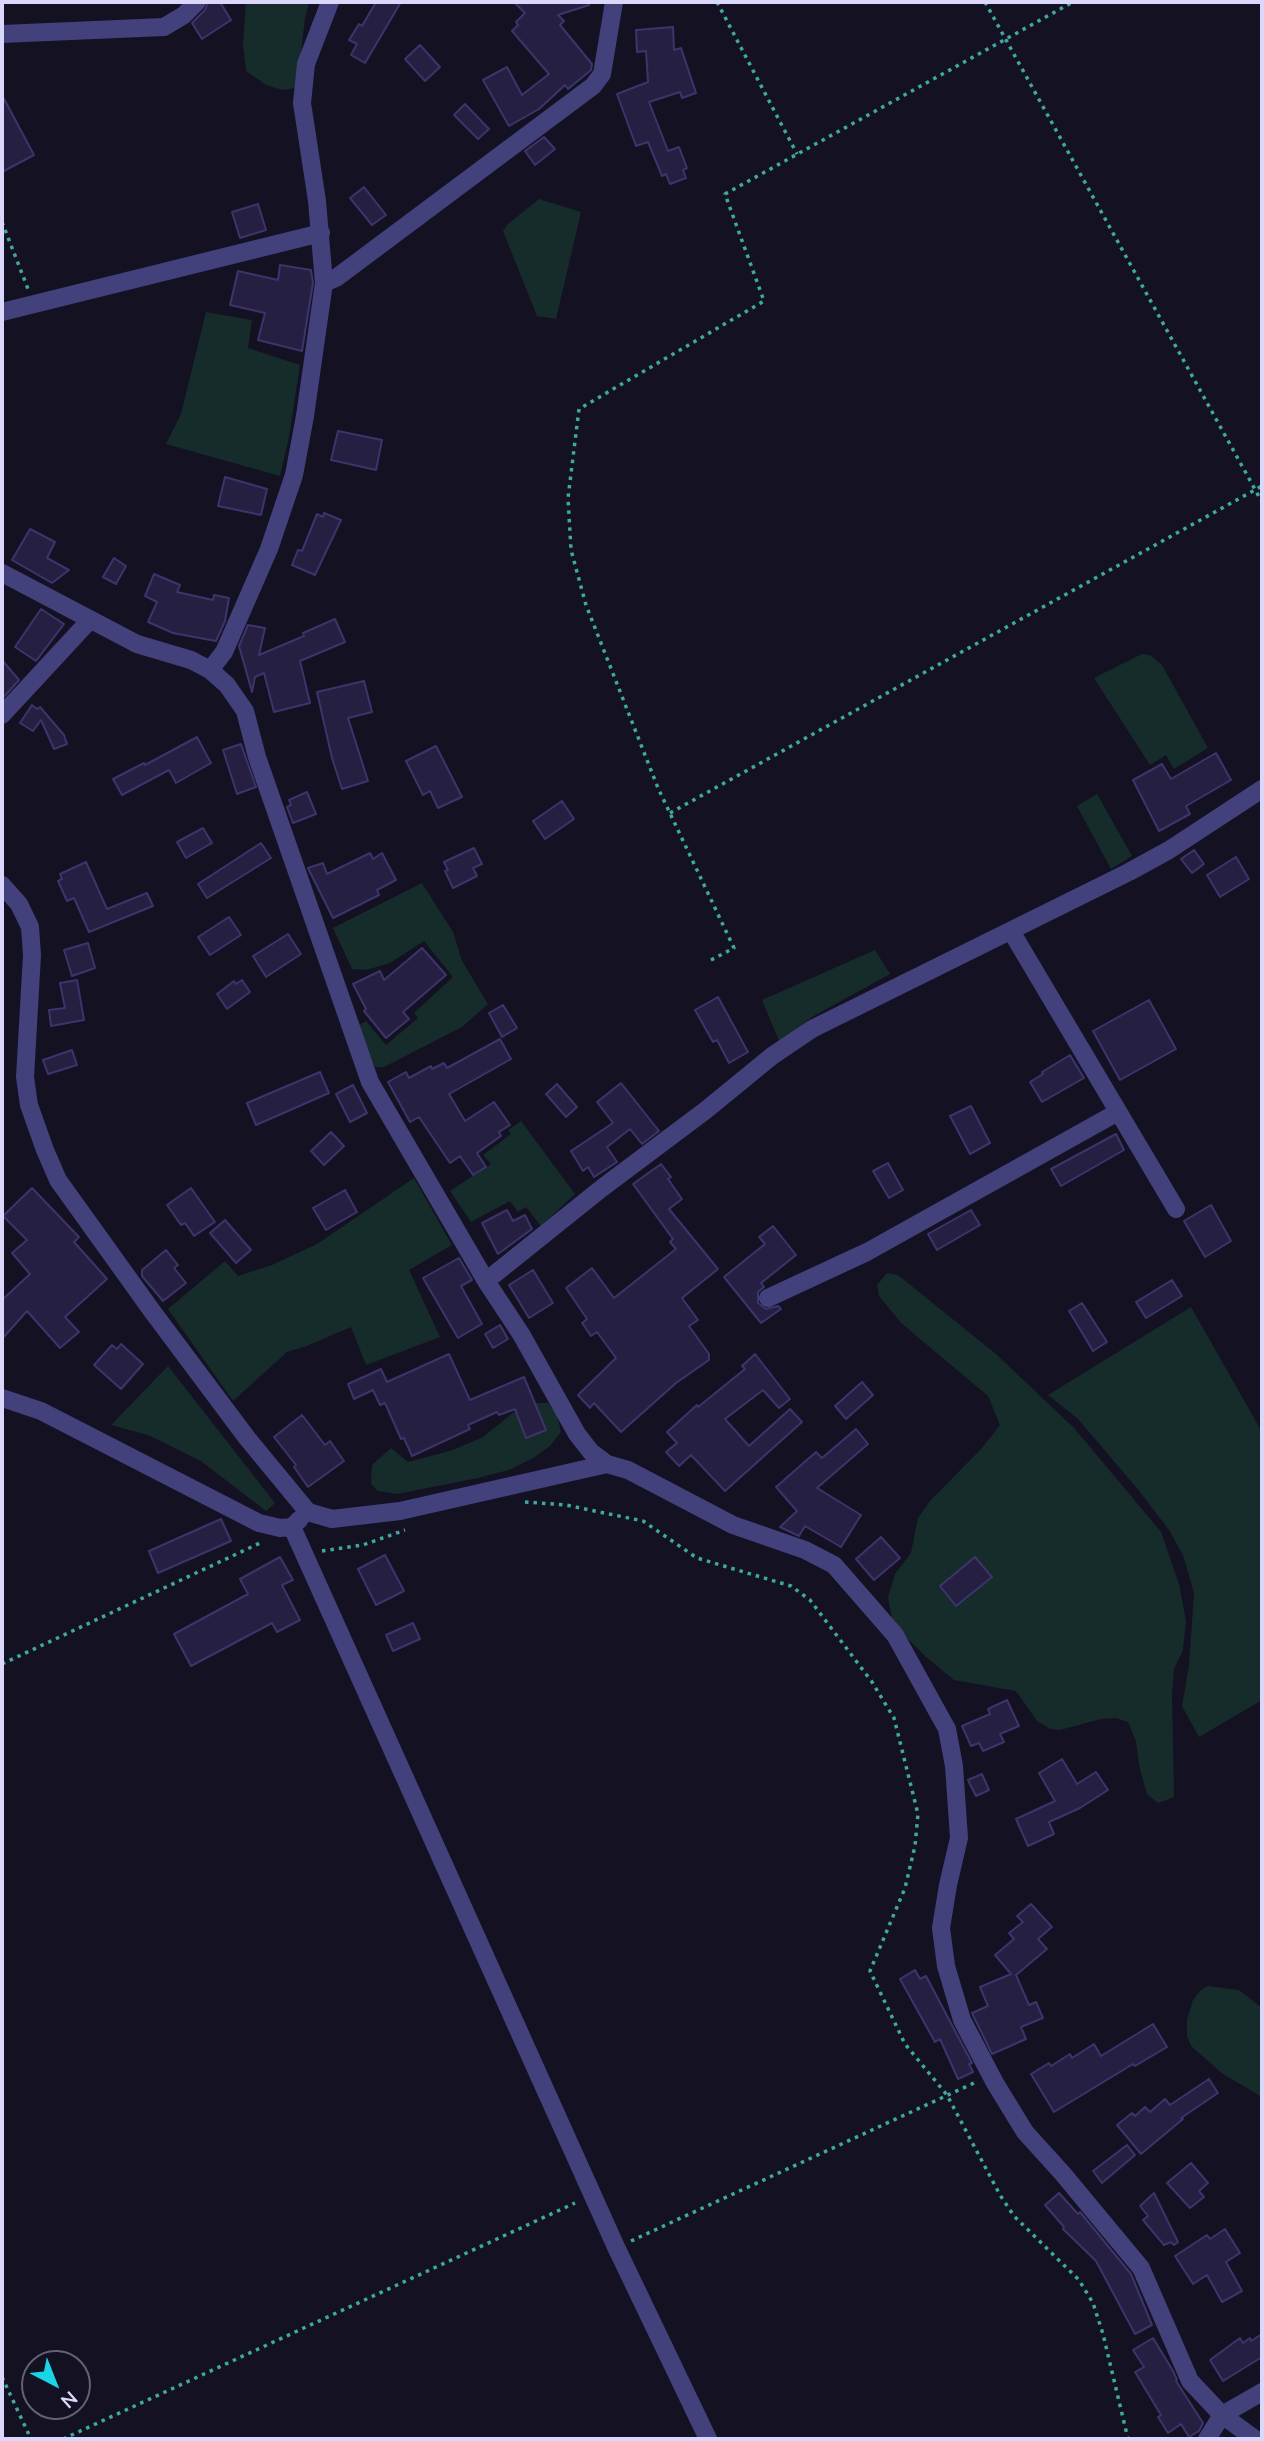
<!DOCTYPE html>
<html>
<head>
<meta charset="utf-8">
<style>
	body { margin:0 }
	#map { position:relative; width:1264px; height:2441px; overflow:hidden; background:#141123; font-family:"Nunito Sans",sans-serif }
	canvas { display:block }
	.frame { position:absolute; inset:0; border:4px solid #dad7fa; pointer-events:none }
	.north { position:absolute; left:21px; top:2350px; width:70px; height:70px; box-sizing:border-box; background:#141123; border:2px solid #636079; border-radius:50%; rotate:138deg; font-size:19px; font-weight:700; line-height:28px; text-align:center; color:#dad7fa }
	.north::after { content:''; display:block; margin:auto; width:24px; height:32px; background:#1ad5e3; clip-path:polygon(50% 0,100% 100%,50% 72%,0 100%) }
</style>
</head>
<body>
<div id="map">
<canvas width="1264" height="2441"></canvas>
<div class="frame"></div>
<div class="north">N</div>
</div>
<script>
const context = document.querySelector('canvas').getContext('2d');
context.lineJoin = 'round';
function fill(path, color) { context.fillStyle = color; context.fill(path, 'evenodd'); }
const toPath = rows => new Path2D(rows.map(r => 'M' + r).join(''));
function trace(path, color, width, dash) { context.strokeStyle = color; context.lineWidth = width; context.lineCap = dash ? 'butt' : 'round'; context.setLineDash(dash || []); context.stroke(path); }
fill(toPath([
	[246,2,309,2,305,18,297,88,282,90,266,85,246,71,243,44],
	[539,199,581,212,556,319,537,316,503,231,508,224],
	[206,312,252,320,248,348,300,365,289,437,280,476,166,444,181,414],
	[1142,654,1150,655,1162,665,1208,748,1174,769,1166,755,1150,765,1094,678],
	[1097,794,1132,856,1111,869,1077,806],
	[422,883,453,932,462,961,488,1004,462,1027,384,1067,375,1067,356,1027,366,1021,386,1045,418,1018,414,1013,453,977,424,941,390,963,366,970,352,969,333,928],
	[875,950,890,974,812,1017,779,1041,762,1000],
	[521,1121,575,1194,541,1226,526,1207,518,1212,510,1201,471,1222,450,1191,491,1164,483,1155,511,1134,508,1130],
	[414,1178,452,1245,409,1270,440,1337,366,1365,351,1327,307,1346,287,1352,233,1401,168,1309,225,1261,238,1276,272,1265,317,1244],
	[887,1273,898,1275,996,1354,1075,1429,1161,1532,1179,1584,1186,1621,1183,1650,1174,1669,1172,1694,1174,1797,1158,1803,1147,1794,1139,1765,1136,1741,1128,1722,1116,1718,1101,1719,1060,1730,1050,1729,1037,1721,1016,1691,954,1680,926,1657,893,1624,888,1597,895,1574,911,1553,918,1518,930,1501,981,1449,1000,1425,988,1396,901,1323,879,1296,877,1285],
	[1191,1307,1262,1432,1262,1700,1199,1737,1182,1706,1189,1665,1194,1593,1183,1555,1169,1530,1140,1492,1078,1419,1048,1395],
	[168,1366,275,1503,266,1511,201,1461,148,1435,111,1425],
	[525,1403,548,1403,557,1415,561,1432,550,1446,535,1457,509,1470,478,1478,397,1494,378,1491,371,1484,372,1465,391,1448,408,1462,453,1450,483,1437],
	[1208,1986,1239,1990,1262,2008,1262,2097,1223,2074,1191,2046,1187,2036,1187,2020,1193,2000,1201,1990]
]), '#152c2b');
trace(toPath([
	[2,3,3,2]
]), '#162b48', 6);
const building = toPath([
	[208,2,220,2,231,20,202,39,192,23,205,10,208,2],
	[376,2,401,2,365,63,351,55,357,44,349,40,359,24,362,26,376,2],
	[514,2,588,2,589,5,558,15,564,21,560,25,592,64,591,70,568,89,565,85,539,109,509,126,483,80,507,67,522,95,549,74,512,31,518,25,516,22,525,13,514,2],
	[673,27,674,50,681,48,696,93,682,98,680,92,649,102,668,151,679,147,687,168,683,170,686,178,670,184,666,174,662,176,648,142,636,146,617,94,648,82,646,51,637,52,636,30,673,27],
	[420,45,440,67,425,81,405,59,420,45],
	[2,95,34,155,2,172,2,95],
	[465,104,489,129,478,139,454,115,465,104],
	[544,137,555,149,535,165,525,151,544,137],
	[364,187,386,215,372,225,350,198,364,187],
	[258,204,266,230,240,238,232,212,258,204],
	[280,265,311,270,313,283,302,351,258,340,265,313,230,305,238,271,278,280,280,265],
	[338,431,382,440,376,470,331,460,338,431],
	[225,477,267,489,261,515,218,506,225,477],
	[324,513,341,520,315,575,292,565,298,550,302,551,317,514,323,517,324,513],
	[30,529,55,542,47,558,69,570,52,583,12,560,30,529],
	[114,558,126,566,116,584,103,577,114,558],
	[154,574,180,585,177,592,213,600,214,595,229,598,225,621,216,641,173,633,148,622,157,602,145,596,154,574],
	[41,609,64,624,36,661,15,647,41,609],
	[335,619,345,642,300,661,310,703,274,712,264,673,255,677,252,692,239,646,248,625,265,628,259,655,304,636,303,633,335,619],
	[2,660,19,680,2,699,2,660],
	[364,681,372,712,348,718,368,781,342,789,332,758,317,692,364,681],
	[32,705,37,709,40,707,64,735,67,744,54,749,41,720,33,731,20,723,32,705],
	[197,737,211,763,176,783,169,770,122,795,113,779,144,763,145,765,197,737],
	[241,744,256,787,237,794,223,750,241,744],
	[436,746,462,797,438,808,430,791,423,795,406,761,436,746],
	[1216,753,1231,780,1186,806,1190,814,1159,831,1133,780,1162,764,1171,779,1216,753],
	[307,792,316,814,293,823,287,807,291,805,289,800,307,792],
	[562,801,574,819,545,839,533,821,562,801],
	[203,828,212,843,186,858,177,842,203,828],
	[261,843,271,858,207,898,198,884,261,843],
	[474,848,482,864,473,868,477,876,453,888,445,871,448,870,444,862,474,848],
	[1194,850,1204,864,1192,873,1181,859,1194,850],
	[370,853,373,859,382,853,396,880,377,890,379,895,333,918,308,868,323,863,327,874,370,853],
	[1236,857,1249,879,1220,897,1207,875,1236,857],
	[86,862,107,909,147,893,153,906,89,932,74,898,67,901,58,881,62,879,60,874,86,862],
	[229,917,241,935,210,955,198,937,229,917],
	[288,934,301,954,266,977,253,956,288,934],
	[88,943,95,968,72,976,64,950,88,943],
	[422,948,446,975,403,1012,409,1019,386,1038,364,1011,366,1009,353,984,380,971,384,980,422,948],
	[77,980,84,1020,51,1026,49,1010,65,1008,60,983,77,980],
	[242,980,250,992,227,1009,217,994,234,981,236,984,242,980],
	[718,997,748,1052,729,1063,717,1040,713,1042,695,1010,718,997],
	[1149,1000,1176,1049,1120,1080,1093,1031,1149,1000],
	[503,1005,517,1028,502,1037,489,1013,503,1005],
	[500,1039,511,1059,449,1094,465,1121,494,1102,510,1125,499,1132,501,1136,477,1153,486,1167,473,1175,460,1156,450,1163,419,1117,410,1122,388,1082,406,1072,409,1078,431,1066,432,1069,444,1063,447,1068,500,1039],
	[72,1050,77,1065,48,1074,43,1060,72,1050],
	[1070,1055,1084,1078,1042,1102,1030,1082,1043,1074,1042,1072,1070,1055],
	[320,1072,329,1093,256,1125,247,1103,320,1072],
	[621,1083,659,1131,642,1144,630,1129,607,1147,617,1162,594,1177,588,1167,583,1171,571,1151,613,1123,597,1102,621,1083],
	[557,1084,577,1107,566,1117,546,1094,557,1084],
	[353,1085,367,1113,350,1122,336,1094,353,1085],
	[971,1106,990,1143,970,1154,950,1116,971,1106],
	[331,1132,344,1146,324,1165,311,1151,331,1132],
	[1116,1134,1124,1150,1061,1186,1051,1169,1116,1134],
	[888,1163,903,1190,889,1198,873,1171,888,1163],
	[661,1164,671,1177,668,1179,682,1199,669,1209,718,1269,682,1298,698,1320,689,1326,709,1354,709,1360,676,1383,621,1432,594,1403,590,1408,578,1395,616,1358,597,1332,591,1336,582,1323,587,1319,566,1288,592,1268,614,1298,676,1249,670,1242,673,1239,633,1184,661,1164],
	[32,1188,79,1237,74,1242,107,1279,65,1317,79,1332,60,1348,27,1311,2,1339,2,1300,30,1274,12,1253,27,1240,3,1216,32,1188],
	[191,1188,215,1222,194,1236,185,1223,181,1225,167,1205,191,1188],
	[345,1190,357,1212,326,1230,313,1208,345,1190],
	[1211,1205,1231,1241,1205,1257,1184,1221,1211,1205],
	[507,1210,513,1221,525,1215,532,1229,498,1254,482,1223,507,1210],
	[971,1210,980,1225,937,1250,928,1234,971,1210],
	[225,1220,251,1250,236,1263,210,1233,225,1220],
	[773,1226,796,1255,761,1283,764,1287,758,1292,758,1303,766,1309,778,1306,781,1309,761,1323,724,1277,765,1244,759,1237,773,1226],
	[166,1250,178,1265,174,1268,186,1283,163,1301,142,1276,142,1270,166,1250],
	[459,1258,472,1280,461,1286,482,1324,458,1338,423,1278,459,1258],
	[533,1270,553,1303,529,1318,509,1285,533,1270],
	[1172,1280,1182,1296,1146,1318,1136,1302,1172,1280],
	[1082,1303,1107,1342,1093,1351,1069,1311,1082,1303],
	[500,1325,508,1339,493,1348,485,1334,500,1325],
	[121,1344,143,1364,121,1389,94,1365,112,1345,117,1349,121,1344],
	[449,1354,470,1400,524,1377,546,1430,526,1438,515,1409,499,1415,497,1412,468,1425,470,1429,412,1456,404,1438,401,1439,385,1403,380,1405,373,1390,354,1399,348,1384,381,1369,387,1382,449,1354],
	[755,1354,790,1399,779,1408,763,1390,725,1419,749,1446,790,1409,802,1422,725,1491,691,1455,679,1466,666,1452,677,1443,667,1432,697,1405,698,1407,745,1369,742,1366,755,1354],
	[862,1382,873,1395,846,1419,835,1406,862,1382],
	[302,1415,325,1445,330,1441,344,1461,308,1487,294,1467,296,1465,274,1437,302,1415],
	[856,1429,868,1444,817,1488,861,1515,841,1547,805,1526,799,1536,780,1527,797,1511,776,1487,816,1452,822,1458,856,1429],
	[221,1519,231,1541,158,1573,149,1551,221,1519],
	[881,1537,900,1558,874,1580,856,1559,881,1537],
	[385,1555,404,1591,376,1605,358,1569,385,1555],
	[280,1557,293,1580,282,1585,300,1620,277,1632,272,1623,191,1666,174,1634,248,1594,240,1579,280,1557],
	[975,1557,992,1577,956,1606,940,1586,975,1557],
	[413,1623,420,1639,393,1651,386,1635,413,1623],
	[1007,1700,1019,1726,1000,1734,1004,1742,983,1751,979,1743,971,1746,962,1726,990,1714,988,1709,1007,1700],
	[1062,1759,1077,1784,1096,1772,1108,1790,1080,1808,1049,1822,1054,1834,1028,1846,1016,1819,1055,1801,1039,1773,1062,1759],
	[982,1774,989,1790,976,1796,968,1780,982,1774],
	[1031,1904,1052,1927,1038,1939,1047,1949,1016,1975,1029,2005,1036,2002,1043,2018,1021,2027,1026,2039,992,2054,972,2013,988,2006,980,1987,1011,1974,995,1955,1014,1939,1009,1933,1023,1922,1017,1916,1031,1904],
	[915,1970,920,1979,926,1976,972,2063,969,2064,973,2072,958,2079,940,2039,935,2042,900,1979,915,1970],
	[1153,2024,1167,2047,1135,2066,1133,2064,1054,2112,1031,2074,1049,2063,1051,2066,1070,2054,1072,2058,1094,2044,1101,2056,1153,2024],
	[1209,2079,1218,2093,1181,2118,1183,2119,1141,2154,1117,2125,1132,2113,1135,2116,1145,2107,1150,2112,1165,2099,1170,2105,1209,2079],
	[1127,2145,1135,2155,1102,2183,1093,2171,1127,2145],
	[1191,2163,1208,2183,1199,2191,1204,2197,1190,2208,1167,2183,1191,2163],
	[1059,2193,1078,2214,1080,2212,1131,2274,1152,2325,1135,2334,1096,2261,1063,2229,1064,2227,1045,2205,1059,2193],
	[1154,2193,1178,2242,1174,2245,1171,2242,1164,2245,1143,2220,1148,2216,1140,2206,1154,2193],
	[1225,2229,1240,2253,1226,2262,1242,2291,1222,2302,1207,2275,1193,2284,1175,2256,1207,2235,1210,2239,1225,2229],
	[1262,2334,1262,2357,1223,2381,1210,2360,1240,2338,1243,2343,1250,2338,1251,2341,1262,2334],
	[1153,2338,1173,2371,1177,2380,1176,2381,1203,2423,1199,2431,1189,2437,1181,2424,1168,2433,1158,2417,1161,2415,1135,2372,1144,2367,1133,2350,1153,2338]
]);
fill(building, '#251f42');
trace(building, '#3d346b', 2);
trace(toPath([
	[717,2,797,154],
	[985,2,1262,502],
	[2,222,28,289],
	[670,813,1262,486],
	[711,960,734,948,658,788,586,605,571,550,568,498,579,409,764,301,725,194,1073,2],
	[525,1502,566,1505,643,1521,697,1558,791,1586,810,1600,872,1682,894,1718,918,1814,915,1846,905,1888,870,1971,905,2044,947,2095,1000,2195,1014,2216,1079,2280,1093,2303,1103,2334,1128,2439],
	[322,1551,363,1545,405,1530],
	[2,1664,260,1543],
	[631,2241,974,2083],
	[2,2377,31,2439],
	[63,2439,575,2203]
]), '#3da99f', 3.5, [3.5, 5]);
trace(toPath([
	[2,34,164,27,184,15,197,2],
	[324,283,336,278,593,86,602,74,614,2],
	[2,312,321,233],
	[2,573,137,644,191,660,210,670,227,685,245,711,257,757,370,1082,486,1281,521,1334,577,1434,591,1452,607,1464,628,1470,733,1525,805,1550,834,1565,895,1635,947,1729,954,1766,959,1838,948,1885,941,1928,946,1966,962,2020,995,2083,1025,2132,1063,2174,1141,2268,1190,2381,1222,2415,1255,2439],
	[210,670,224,652,269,549,294,475,305,416,324,283,317,201,302,103,306,64,330,2],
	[2,715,90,620],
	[2,885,19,904,30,927,32,955,25,1077,29,1105,45,1150,58,1180,152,1311,247,1438,308,1512,332,1519,400,1511,607,1464],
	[1011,931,1176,1209],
	[486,1281,602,1188,706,1110,772,1056,812,1029,1129,872,1169,850,1262,789],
	[768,1298,867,1252,1118,1112],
	[2,1398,41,1411,259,1523,280,1528,292,1527,300,1519],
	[292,1527,616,2247,708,2439],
	[1207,2439,1222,2415,1262,2392]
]), '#42417c', 18);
</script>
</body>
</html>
